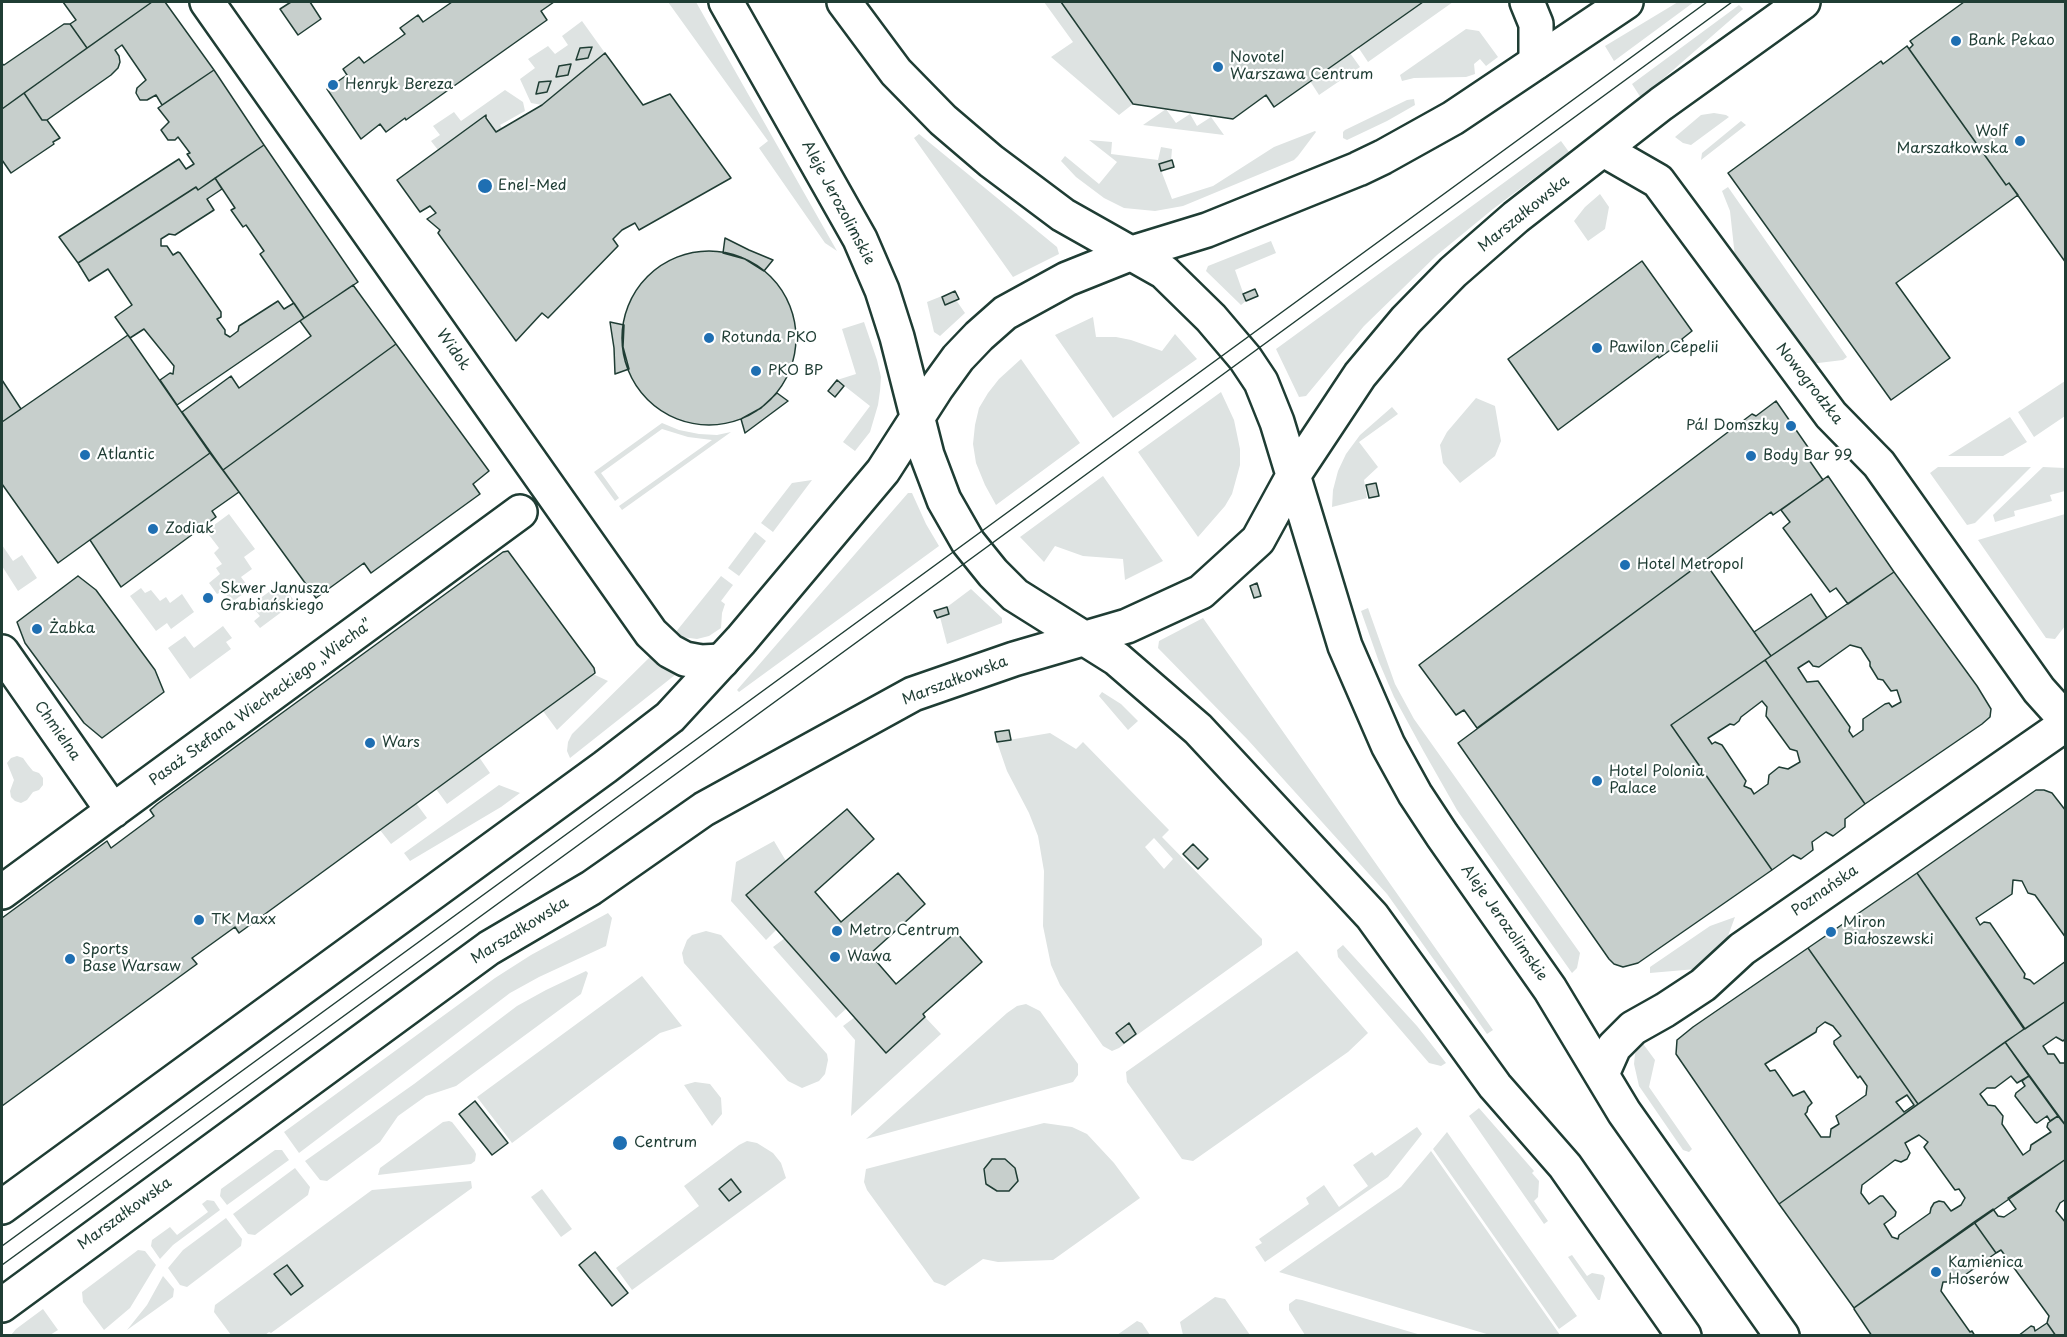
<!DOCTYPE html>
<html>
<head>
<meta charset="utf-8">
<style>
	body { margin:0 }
	#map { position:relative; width:2067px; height:1337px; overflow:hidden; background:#fff; font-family:"Playpen Sans",sans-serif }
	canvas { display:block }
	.frame { position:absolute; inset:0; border:3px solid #1f3d34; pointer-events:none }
</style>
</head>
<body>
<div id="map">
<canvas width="2067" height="1337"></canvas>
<div class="frame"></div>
</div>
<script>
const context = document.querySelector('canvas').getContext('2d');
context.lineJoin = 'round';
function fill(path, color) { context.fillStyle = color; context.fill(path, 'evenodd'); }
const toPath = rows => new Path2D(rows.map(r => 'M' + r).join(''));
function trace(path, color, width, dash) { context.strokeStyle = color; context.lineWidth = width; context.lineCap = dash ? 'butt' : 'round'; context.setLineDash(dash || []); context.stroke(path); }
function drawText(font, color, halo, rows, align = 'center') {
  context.font = font + ' "Playpen Sans",sans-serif'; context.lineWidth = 4.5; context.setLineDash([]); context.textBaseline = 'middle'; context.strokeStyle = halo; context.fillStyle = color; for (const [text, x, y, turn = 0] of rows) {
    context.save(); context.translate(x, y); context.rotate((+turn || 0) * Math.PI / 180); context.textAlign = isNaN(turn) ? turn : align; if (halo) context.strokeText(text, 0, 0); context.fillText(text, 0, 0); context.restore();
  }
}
fill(toPath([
	[668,2,696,2,837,251,825,243,759,148,768,141],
	[1044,2,1061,2,1133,104,1119,115,1051,57,1073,42],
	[1423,2,1453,2,1368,62,1358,47],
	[1678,2,1694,2,1614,61,1605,46],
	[1739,5,1743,9,1641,98,1632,84],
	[582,21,605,53,542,105,531,103,520,79,535,68,528,59,548,46,555,54,568,45,562,36],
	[1466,29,1479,31,1498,57,1486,66,1480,59,1474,64,1475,74,1466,77,1414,78,1402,81,1400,75],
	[1350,53,1360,67,1319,95,1310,81],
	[505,90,523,102,525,111,500,125,502,128,496,132,486,115,438,150,431,141,440,135,433,126,454,112,461,121],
	[1414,99,1415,105,1387,121,1347,140,1343,138,1343,132,1345,130,1407,100],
	[1166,109,1176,123,1190,114,1197,126,1211,117,1224,135,1143,125],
	[1714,113,1726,115,1729,117,1691,145,1683,143,1675,137,1701,115],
	[1741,121,1746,125,1701,160,1702,153],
	[1315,131,1316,132,1298,156,1294,160,1183,206,1155,211,1124,208,1104,198,1076,177,1061,161,1065,156,1099,184,1117,162,1089,140,1112,142,1111,154,1158,160,1161,147,1172,149,1171,161,1159,165,1172,199,1213,186,1274,147],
	[919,134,1057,247,1059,254,1013,277,914,138],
	[1561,141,1569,152,1493,209,1437,255,1364,326,1306,396,1299,397,1276,349],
	[1728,187,1847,357,1843,360,1810,364,1739,265,1735,257,1730,211,1722,191],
	[1600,194,1609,207,1605,229,1588,241,1574,221,1585,207],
	[1271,241,1276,253,1235,270,1246,301,1241,305,1206,271,1208,266],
	[942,296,945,304,956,300,965,313,940,336,934,332,927,302],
	[1093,317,1096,337,1116,337,1131,340,1162,351,1175,334,1197,359,1113,418,1055,335],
	[864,322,877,360,881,377,880,391,878,405,870,432,855,451,843,442,870,406,837,380,856,374,842,329],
	[1021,359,1080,443,996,505,985,485,976,463,973,444,975,425,979,408,988,393,999,379],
	[2065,381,2065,416,2034,437,2018,412],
	[1221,392,1234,420,1240,449,1240,465,1232,494,1225,506,1198,537,1138,452],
	[1476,398,1495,406,1501,441,1495,456,1460,483,1443,463,1440,445,1447,432],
	[1392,407,1398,414,1359,442,1378,467,1364,480,1367,498,1332,507,1333,490,1338,471,1346,454,1360,435],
	[2010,417,2027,442,2003,456,1948,456],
	[662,423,679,430,699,434,717,435,731,432,622,510,619,506,712,440,688,437,662,429,601,473,619,498,615,501,594,472],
	[1938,467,2031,467,1975,523,1967,525,1930,473],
	[2043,467,2065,468,2065,491,2050,495,2052,501,2014,511,2015,516,1995,522,1993,515],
	[1103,476,1163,561,1125,580,1123,559,1083,556,1055,546,1044,562,1020,537],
	[812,480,773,532,761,523,792,483],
	[908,493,912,493,926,524,939,546,739,692,737,690],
	[229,514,255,549,244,557,252,569,241,577,250,589,232,602,223,591,217,594,209,583,220,574,216,568,222,564,214,553,219,548,206,531],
	[2065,514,2065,626,2055,639,2046,638,1978,540],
	[755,532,766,541,739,576,728,568],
	[2,545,13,561,22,555,37,578,18,591,2,566],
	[721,576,733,585,721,601,725,604,722,613,721,628,709,636,697,639,682,637,675,633],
	[281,583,295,602,260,628,254,621,260,616,251,605],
	[141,588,145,593,151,590,160,601,166,597,170,603,182,594,194,612,171,629,167,623,156,631,130,596],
	[971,589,1002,618,1002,623,947,644,940,617,947,607],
	[1368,608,1395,684,1414,719,1580,953,1577,968,1572,973,1457,810,1424,752,1394,697,1379,662,1361,611],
	[1203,618,1493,1030,1487,1034,1387,894,1248,740,1158,648,1159,641],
	[223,626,232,638,226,642,231,649,190,679,168,648,185,636,194,648],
	[652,655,676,672,675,675,570,758,567,751,568,742,572,734],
	[593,674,608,681,557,730,543,711],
	[1102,692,1121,704,1138,721,1128,730,1099,696],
	[1050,733,1076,749,1083,742,1169,830,1162,837,1262,939,1262,945,1119,1048,1112,1051,1103,1046,1060,985,1051,965,1043,926,1044,871,1038,836,1029,813,1007,771,997,742],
	[1154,838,1173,859,1164,869,1145,847],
	[17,756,23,758,28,765,33,771,39,773,43,778,43,785,39,790,33,792,27,800,21,803,15,801,11,797,10,791,14,780,7,763,11,758],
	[479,757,490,773,447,804,436,789],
	[499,785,520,793,501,807,410,861,404,853],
	[416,803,427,818,391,844,380,830],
	[774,841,786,861,746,895,777,929,766,940,731,901,736,862],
	[608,913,612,918,606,946,539,977,510,993,299,1153,284,1132,495,978,531,955],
	[1735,917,1725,944,1696,969,1650,973,1650,967,1710,926],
	[706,931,721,935,827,1054,828,1060,825,1074,819,1081,802,1088,788,1081,684,963,682,953,687,940,692,935],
	[785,938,847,1008,836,1018,773,947],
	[1343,945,1417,1026,1446,1063,1441,1066,1429,1063,1338,957,1337,950],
	[1297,951,1368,1033,1348,1052,1193,1161,1182,1159,1127,1082,1126,1072],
	[586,971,588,973,581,994,456,1086,426,1096,398,1116,380,1142,327,1181,320,1180,305,1161,414,1084,517,1006,546,990],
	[642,976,682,1026,660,1033,512,1143,477,1097],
	[1026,1004,1040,1011,1078,1064,1078,1075,1073,1082,866,1139,1007,1013,1017,1006],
	[855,1017,886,1052,925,1017,941,1034,851,1116,855,1040,843,1026],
	[1641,1041,1655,1060,1649,1087,1692,1149,1689,1152,1683,1150,1639,1086,1634,1064,1635,1054],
	[695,1082,710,1084,721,1098,722,1114,712,1126,684,1085],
	[1479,1108,1534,1171,1532,1173,1539,1181,1538,1197,1534,1201,1548,1221,1544,1224,1469,1116],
	[449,1121,452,1122,474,1150,476,1154,475,1161,471,1164,378,1175,380,1168,443,1122],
	[1044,1123,1072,1127,1087,1134,1114,1163,1140,1198,1053,1260,998,1262,983,1259,945,1286,934,1282,867,1190,864,1182,866,1169],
	[1417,1127,1422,1134,1388,1177,1265,1262,1255,1247,1262,1243,1259,1239,1309,1204,1306,1198,1324,1185,1339,1207,1368,1186,1353,1165,1372,1152,1375,1156],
	[1447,1132,1577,1316,1559,1329,1433,1149],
	[747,1141,757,1143,773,1153,781,1163,786,1178,632,1290,616,1268,699,1206,684,1186,739,1145],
	[731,1179,741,1192,729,1201,719,1189],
	[275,1150,282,1150,289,1160,227,1205,220,1196,221,1189],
	[1431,1151,1560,1335,1490,1335,1279,1272,1401,1187],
	[295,1168,310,1187,308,1195,255,1235,248,1234,233,1214],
	[471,1181,472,1188,271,1333,269,1332,265,1335,231,1335,214,1312,215,1305,372,1190],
	[542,1189,572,1229,561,1237,531,1197],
	[207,1200,214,1201,220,1210,173,1245,160,1259,151,1246,152,1240,170,1227,177,1235,208,1212,202,1204],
	[226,1218,242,1239,241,1246,187,1287,180,1285,168,1268,183,1250],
	[138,1250,145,1251,156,1265,130,1308,104,1330,83,1302,82,1292],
	[1572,1255,1587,1276,1592,1273,1603,1275,1605,1278,1600,1300,1598,1300,1568,1257],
	[163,1276,174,1289,173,1297,127,1330,147,1305],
	[1215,1297,1225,1299,1250,1335,1183,1335,1180,1322],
	[1296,1299,1302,1300,1421,1335,1305,1335,1289,1310,1289,1304],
	[43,1309,58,1330,50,1335,11,1335,16,1329],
	[1137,1321,1142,1323,1150,1335,1117,1335]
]), '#dee3e2');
const building = toPath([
	[63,2,152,2,87,48,70,24,76,20,63,2],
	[152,2,165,2,214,70,162,105,156,95,147,100,140,100,136,93,137,88,146,80,122,45,115,50,119,56,120,62,118,68,111,75,47,120,42,120,24,93,152,2],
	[291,2,310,2,321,19,298,35,280,9,291,2],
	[452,2,554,2,541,11,547,20,406,120,405,118,386,132,380,124,361,139,327,89,347,75,343,69,359,57,364,63,405,34,400,28,418,15,423,22,452,2],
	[1061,2,1423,2,1274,107,1266,95,1233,119,1133,104,1061,2],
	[1964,2,2066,2,2066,263,2009,183,2006,185,1909,49,1913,45,1910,41,1964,2],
	[64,24,70,24,87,48,2,109,2,64,4,65,64,24],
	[1907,46,2006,185,2009,183,2018,195,1896,283,1950,358,1891,400,1728,173,1881,61,1883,64,1907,46],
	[592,47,588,58,576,60,580,48,592,47],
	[605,53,643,105,670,94,731,178,639,230,635,223,622,230,613,239,618,246,548,318,542,313,516,341,438,233,440,230,427,219,436,213,430,206,420,212,397,180,486,115,486,118,496,132,542,105,605,53],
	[571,64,568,75,556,77,559,66,571,64],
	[214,70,264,145,198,190,196,187,78,263,59,237,179,159,186,169,194,164,187,154,190,153,178,137,175,140,168,140,161,130,169,122,158,108,214,70],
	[551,81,547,92,536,94,539,82,551,81],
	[24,93,42,120,47,120,60,138,53,142,54,144,11,173,2,160,2,109,24,93],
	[264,145,358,282,304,318,260,254,264,251,246,225,243,227,231,210,235,208,215,178,264,145],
	[1172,160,1174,167,1161,171,1159,164,1172,160],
	[215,178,222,189,207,199,214,210,175,235,169,234,161,239,161,246,167,246,173,255,178,252,180,253,221,312,221,317,217,319,225,330,225,334,230,337,238,331,239,326,278,301,284,309,294,303,304,318,177,405,160,380,170,373,173,374,174,366,144,329,130,338,115,317,132,305,108,269,89,281,78,263,196,187,198,190,215,178],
	[725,238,749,250,773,260,764,271,745,259,723,253,725,238],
	'622 338a87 87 0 1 1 174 0a87 87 0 1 1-174 0Z',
	[1642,261,1692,331,1682,339,1683,341,1659,358,1658,356,1558,430,1508,359,1642,261],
	[353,285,396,344,223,470,182,412,231,376,239,388,311,336,300,321,353,285],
	[1255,289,1258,296,1246,301,1243,294,1255,289],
	[955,291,959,299,945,305,942,297,955,291],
	[610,322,624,325,623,347,629,369,615,374,614,348,610,322],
	[128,335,210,453,58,563,2,484,2,422,128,335],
	[396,344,489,471,473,484,480,494,371,573,364,563,316,598,223,470,396,344],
	[2,380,21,409,2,422,2,380],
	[837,380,844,386,835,397,828,391,837,380],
	[777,393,788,401,745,433,741,419,761,408,777,393],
	[1776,401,1812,453,1807,457,1823,480,1773,515,1771,512,1477,728,1464,710,1456,715,1419,665,1752,414,1756,416,1776,401],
	[210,453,239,492,212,511,216,517,121,587,90,540,210,453],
	[1828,476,1894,572,1848,604,1836,588,1830,592,1783,528,1790,522,1781,510,1828,476],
	[1376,483,1379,496,1369,498,1366,485,1376,483],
	[508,551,594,668,595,673,239,933,235,927,192,958,197,964,2,1106,2,918,107,841,111,848,154,816,150,810,157,804,503,552,508,551],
	[1704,561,1771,656,1671,725,1772,870,1638,963,1623,967,1614,964,1609,959,1458,743,1704,561],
	[1894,572,1977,686,1991,709,1990,717,1982,724,1865,804,1765,660,1894,572],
	[1850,645,1861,648,1870,662,1870,666,1878,679,1883,680,1891,691,1897,690,1901,702,1892,707,1889,703,1885,704,1863,719,1863,730,1853,737,1849,731,1850,727,1818,681,1807,682,1798,668,1809,661,1813,666,1819,667,1850,645],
	[78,576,96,590,155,670,164,692,102,738,84,723,70,704,25,643,17,622,78,576],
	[1257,583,1261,596,1254,598,1250,586,1257,583],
	[1811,594,1827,618,1771,656,1754,632,1811,594],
	[947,607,949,614,937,618,934,611,947,607],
	[1765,660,1865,804,1845,819,1845,827,1833,836,1826,832,1812,842,1813,850,1801,859,1793,855,1772,870,1671,725,1765,660],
	[1762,701,1767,707,1766,716,1790,749,1797,751,1800,762,1788,769,1779,767,1769,775,1768,784,1754,794,1751,789,1744,786,1746,781,1722,745,1715,742,1712,744,1708,738,1730,724,1734,725,1739,721,1741,717,1762,701],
	[1009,730,1011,740,997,742,995,732,1009,730],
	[2036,790,2044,790,2052,793,2066,811,2066,938,2035,895,2028,893,2022,881,2013,880,2012,894,1976,918,1980,925,1984,922,1990,923,2025,974,2024,978,2030,980,2034,984,2066,961,2066,1001,2025,1029,1917,873,2036,790],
	[847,809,874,839,815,892,841,922,898,873,925,904,870,954,896,984,956,932,982,962,923,1014,925,1017,886,1053,746,895,847,809],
	[1193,844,1208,859,1198,869,1183,854,1193,844],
	[1917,873,2024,1029,1918,1104,1808,948,1917,873],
	[1808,948,1918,1104,1779,1204,1676,1054,1677,1040,1693,1027,1808,948],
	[1825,1022,1833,1026,1841,1036,1834,1041,1834,1044,1858,1078,1860,1076,1867,1086,1866,1095,1836,1116,1839,1124,1831,1129,1830,1137,1821,1137,1805,1114,1807,1112,1808,1107,1812,1103,1804,1091,1793,1096,1775,1070,1770,1071,1765,1064,1816,1032,1817,1028,1825,1022],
	[1907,1095,1914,1105,1904,1112,1896,1102,1907,1095],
	[2066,1001,2066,1038,2063,1041,2056,1037,2043,1046,2048,1054,2054,1054,2060,1063,2066,1063,2066,1126,2005,1042,2066,1001],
	[1129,1023,1136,1034,1124,1043,1116,1033,1129,1023],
	[2005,1042,2029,1076,2017,1083,2011,1076,1995,1088,1987,1088,1980,1094,1988,1105,1995,1106,2003,1116,2002,1124,2023,1155,2030,1150,2031,1145,2051,1132,2047,1127,2048,1123,2058,1116,2066,1126,2066,1159,1854,1308,1779,1204,2005,1042],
	[1919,1135,1928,1142,1924,1147,1955,1190,1959,1189,1965,1198,1961,1205,1951,1211,1944,1202,1939,1201,1934,1203,1931,1208,1930,1213,1899,1235,1898,1239,1892,1237,1884,1224,1895,1216,1896,1212,1883,1196,1880,1196,1869,1204,1861,1193,1862,1185,1895,1160,1901,1162,1907,1159,1910,1153,1905,1143,1919,1135],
	[2029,1076,2058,1116,2050,1121,2047,1116,2037,1123,2035,1122,2015,1096,2016,1093,2025,1086,2022,1081,2029,1076],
	[475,1101,508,1143,492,1155,459,1114,475,1101],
	[992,1159,1005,1159,1015,1168,1018,1181,1009,1191,997,1191,986,1184,984,1169,992,1159],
	[2066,1159,2066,1199,2060,1203,2056,1211,2066,1223,2066,1336,2056,1336,2047,1323,2049,1316,2001,1250,1996,1253,1974,1222,1993,1209,1998,1216,2004,1217,2016,1209,2008,1198,2066,1159],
	[731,1179,741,1192,729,1201,719,1189,731,1179],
	[1974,1222,1996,1253,1955,1282,1943,1282,1941,1291,1970,1332,1972,1331,1975,1336,1872,1336,1854,1309,1855,1307,1974,1222],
	[595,1252,628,1293,612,1306,579,1265,595,1252],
	[287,1265,303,1286,291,1295,274,1274,287,1265],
	[2047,1323,2056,1336,2018,1336,2031,1326,2034,1327,2035,1331,2047,1323]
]);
fill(building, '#c7cfcc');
trace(building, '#1f3d34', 1.5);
const minor = toPath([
	[207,2,651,633,670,651,685,659,701,662,722,661],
	[1527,2,1536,24,1536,62],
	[1604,150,1658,181,1831,415,1879,464,2039,690,2066,720],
	[2,652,113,811],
	[2,892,520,512],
	[1602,1074,1614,1047,1633,1028,1665,1010,1703,985,1742,949,2066,724]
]);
const major = toPath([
	[726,2,860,239,882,290,897,337,927,455,944,500,968,542,993,573,1015,595,1117,659,1198,729,1372,916,1495,1086,1565,1166,1684,1336],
	[844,2,896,72,943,120,991,161,1063,215,1164,272,1211,318,1245,358,1261,382,1277,422,1345,646,1388,745,1415,794,1442,835,1550,989,1624,1112,1782,1336],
	[2,1207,605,767,670,717,741,640,883,471,937,387,958,358,979,336,1005,313,1067,279,1132,253,1207,230,1358,169,1383,157,1453,118,1626,2],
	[2,1305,489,948,591,888,704,809,913,694,1014,659,1127,626,1201,592,1258,540,1293,476,1360,375,1406,320,1453,272,1516,217,1661,104,1803,2]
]);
trace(minor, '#1f3d34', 38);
trace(major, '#1f3d34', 38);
trace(minor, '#fff', 33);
trace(major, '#fff', 33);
trace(toPath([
	[2,1246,1707,2],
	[2,1265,857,642,1732,2]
]), '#1f3d34', 1.5);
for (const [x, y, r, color] of [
	[1956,41,6,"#1f6fb2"],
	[1218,67,6,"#1f6fb2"],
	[333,85,6,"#1f6fb2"],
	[2020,141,6,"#1f6fb2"],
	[485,186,8,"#1f6fb2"],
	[709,338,6,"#1f6fb2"],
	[1597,348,6,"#1f6fb2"],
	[756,371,6,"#1f6fb2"],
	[1791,426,6,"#1f6fb2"],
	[85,455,6,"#1f6fb2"],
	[1751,456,6,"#1f6fb2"],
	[153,529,6,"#1f6fb2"],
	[1625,565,6,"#1f6fb2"],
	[208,598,6,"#1f6fb2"],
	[37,629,6,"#1f6fb2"],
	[370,743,6,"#1f6fb2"],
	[1597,781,6,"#1f6fb2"],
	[199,920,6,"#1f6fb2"],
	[837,931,6,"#1f6fb2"],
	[1831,932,6,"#1f6fb2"],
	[835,957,6,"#1f6fb2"],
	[70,959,6,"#1f6fb2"],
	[620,1143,8,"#1f6fb2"],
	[1936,1272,6,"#1f6fb2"]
]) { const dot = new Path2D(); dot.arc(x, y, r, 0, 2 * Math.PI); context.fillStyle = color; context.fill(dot); trace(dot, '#fff', 2); }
drawText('15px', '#1f3d34', '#fff', [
	["Bank Pekao",1968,41],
	["Novotel",1230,58],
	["Warszawa Centrum",1230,75],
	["Henryk Bereza",345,85],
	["Wolf",2008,132,"right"],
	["Marszałkowska",2008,149,"right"],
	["Enel-Med",498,186],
	["Rotunda PKO",721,338],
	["Pawilon Cepelii",1609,348],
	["PKO BP",768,371],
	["Pál Domszky",1779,426,"right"],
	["Atlantic",97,455],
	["Body Bar 99",1763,456],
	["Zodiak",165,529],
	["Hotel Metropol",1637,565],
	["Skwer Janusza",220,589],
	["Grabiańskiego",220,606],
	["Żabka",49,629],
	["Wars",382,743],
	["Hotel Polonia",1609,772],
	["Palace",1609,789],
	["TK Maxx",211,920],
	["Miron",1843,923],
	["Białoszewski",1843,940],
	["Metro Centrum",849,931],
	["Sports",82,950],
	["Base Warsaw",82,967],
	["Wawa",847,957],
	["Centrum",634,1143],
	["Kamienica",1948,1263],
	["Hoserów",1948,1280]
], 'left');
drawText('15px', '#1f3d34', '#fff', [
	["Aleje Jerozolimskie",838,203,62],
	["Marszałkowska",1524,214,-39],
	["Widok",453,350,55],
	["Nowogrodzka",1809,384,52],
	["Marszałkowska",955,681,-21],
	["Pasaż Stefana Wiecheckiego „Wiecha”",261,703,-36],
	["Chmielna",57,731,55],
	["Poznańska",1825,891,-35],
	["Aleje Jerozolimskie",1504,923,55],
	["Marszałkowska",520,931,-32],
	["Marszałkowska",125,1214,-36]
]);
</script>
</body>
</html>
